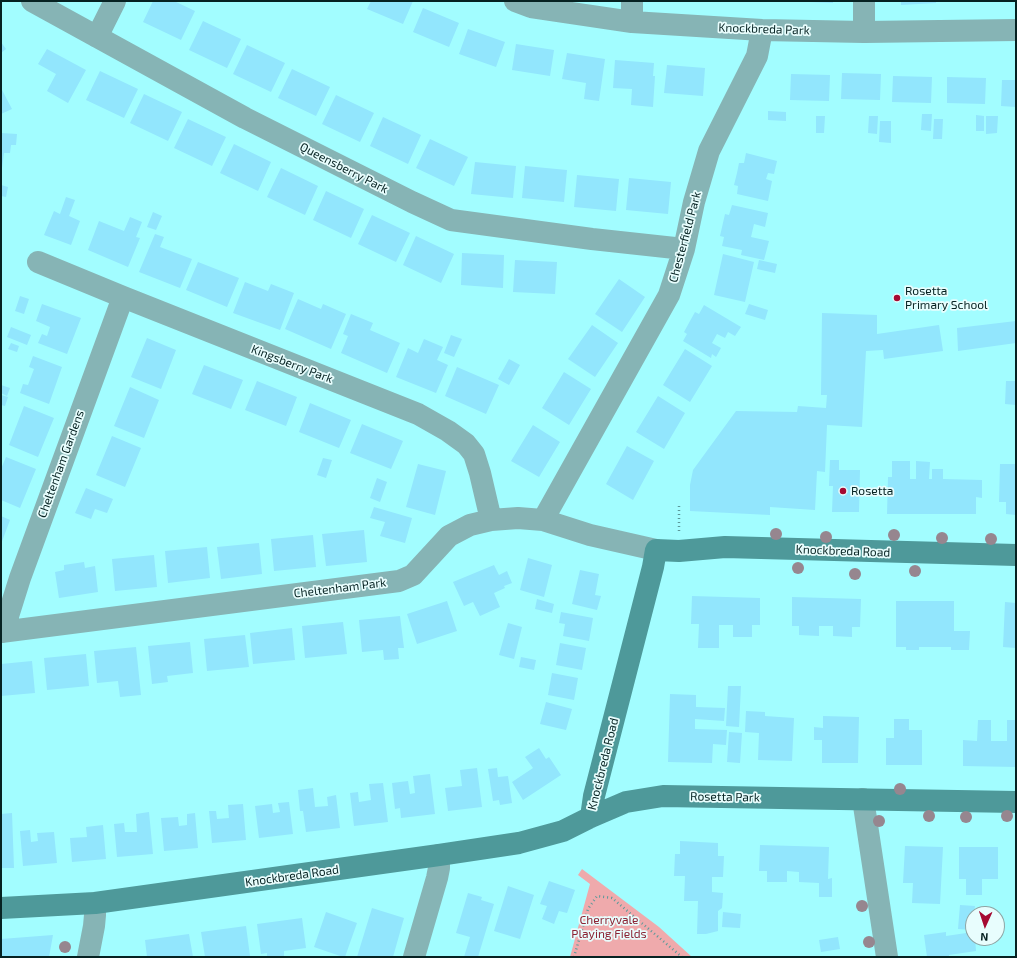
<!DOCTYPE html>
<html>
<head>
<meta charset="utf-8">
<style>
	body { margin:0 }
	#map { position:relative; width:1017px; height:958px; overflow:hidden; background:#a2fdff; font-family:"Exo 2",sans-serif }
	canvas { display:block }
	.frame { position:absolute; inset:0; border:2px solid #062222; pointer-events:none }
	.north { position:absolute; left:965px; top:906px; width:40px; height:40px; box-sizing:border-box; background:#e8fdfd; border:1px solid #8ea5a5; border-radius:50%; rotate:183deg; font-size:11px; font-weight:700; line-height:16px; text-align:center; color:#062222 }
	.north::after { content:''; display:block; margin:auto; width:14px; height:18px; background:#a50a32; clip-path:polygon(50% 0,100% 100%,50% 72%,0 100%) }
</style>
</head>
<body>
<div id="map">
<canvas width="1017" height="958"></canvas>
<div class="frame"></div>
<div class="north">N</div>
</div>
<script>
const context = document.querySelector('canvas').getContext('2d');
context.lineJoin = 'round';
function fill(path, color) { context.fillStyle = color; context.fill(path, 'evenodd'); }
const toPath = rows => new Path2D(rows.map(r => 'M' + r).join(''));
function trace(path, color, width, dash) { context.strokeStyle = color; context.lineWidth = width; context.lineCap = dash ? 'butt' : 'round'; context.setLineDash(dash || []); context.stroke(path); }
function drawText(font, color, halo, rows, align = 'center') {
  context.font = font + ' "Exo 2",sans-serif'; context.lineWidth = 3.5; context.setLineDash([]); context.textBaseline = 'middle'; context.strokeStyle = halo; context.fillStyle = color; for (const [text, x, y, turn = 0] of rows) {
    context.save(); context.translate(x, y); context.rotate((+turn || 0) * Math.PI / 180); context.textAlign = isNaN(turn) ? turn : align; if (halo) context.strokeText(text, 0, 0); context.fillText(text, 0, 0); context.restore();
  }
}
fill(toPath([
	[582,869,659,927,692,957,570,957,590,884,578,875]
]), '#efaaac');
fill(toPath([
	[153,1,174,1,195,11,181,40,143,22],
	[371,1,413,1,403,24,367,9],
	[810,1,833,1,833,3,810,2],
	[901,1,936,1,936,3,901,5],
	[423,8,459,23,449,47,413,32],
	[203,21,241,39,227,68,189,50],
	[468,29,505,42,496,67,459,54],
	[1,42,6,49,1,53],
	[516,44,554,50,550,76,512,70],
	[247,45,285,63,271,92,233,74],
	[47,49,86,70,68,103,47,91,56,74,38,64],
	[567,53,605,59,599,101,584,99,586,83,562,79],
	[615,60,654,63,653,76,655,76,653,107,631,105,632,89,613,88],
	[667,65,705,68,703,96,664,93],
	[292,69,330,87,316,116,278,98],
	[100,71,138,89,124,118,86,100],
	[842,73,881,74,880,100,841,99],
	[791,74,830,75,829,101,790,100],
	[893,76,932,77,931,103,892,102],
	[947,77,986,78,985,104,947,103],
	[1002,80,1016,80,1016,107,1001,106],
	[1,88,12,109,1,114],
	[144,94,182,112,168,141,130,123],
	[336,95,374,113,360,142,322,124],
	[768,111,786,112,786,121,768,120],
	[922,114,932,114,931,131,921,130],
	[976,115,984,116,984,131,976,131],
	[816,116,825,116,824,133,816,133],
	[869,116,878,116,877,134,868,133],
	[986,116,998,116,997,133,986,134],
	[383,117,421,135,408,164,370,146],
	[188,119,226,137,212,166,174,148],
	[934,119,943,119,942,139,933,139],
	[880,121,891,121,891,143,879,142],
	[1,133,17,134,16,145,11,145,10,153,4,153,2,168,1,168],
	[430,139,468,157,454,186,416,168],
	[234,144,271,162,258,191,220,173],
	[746,153,777,161,774,174,768,173,766,179,772,181,768,201,737,194,738,186,734,185,737,173,739,163,744,163],
	[475,162,516,166,513,198,471,194],
	[525,166,567,170,564,202,522,198],
	[281,168,318,186,305,215,267,197],
	[577,175,619,179,616,211,574,207],
	[629,178,671,182,668,214,626,210],
	[1,185,8,187,6,197,1,196],
	[326,191,364,209,351,238,313,220],
	[66,197,75,200,69,216,80,221,71,245,44,235,54,211,60,214],
	[732,205,768,213,765,227,754,224,751,237,769,241,764,260,741,255,742,250,722,246,724,237,720,236,725,214,729,215],
	[153,212,162,216,156,230,147,227],
	[372,215,410,233,396,262,358,244],
	[130,217,142,222,136,237,140,238,128,267,88,250,99,221,124,231],
	[155,234,164,237,160,247,192,259,180,288,139,272],
	[416,236,454,254,441,283,403,265],
	[462,253,504,255,503,288,461,285],
	[723,254,754,262,745,302,714,295],
	[515,260,557,262,555,294,513,292],
	[759,260,777,264,775,273,757,269],
	[198,262,239,278,227,307,186,290],
	[619,279,645,297,622,332,595,314],
	[245,282,268,291,271,284,294,293,280,330,233,313],
	[20,296,29,299,24,314,15,311],
	[298,299,321,309,323,304,346,314,331,349,285,329],
	[42,304,81,318,67,354,38,343,42,334,47,336,50,327,36,321],
	[749,304,768,310,765,320,745,314],
	[704,305,741,327,735,336,728,332,725,338,717,334,712,343,721,348,716,357,712,354,711,358,683,341,687,334,684,332,690,321,695,312,699,314],
	[822,313,877,315,877,334,939,325,943,351,884,359,883,350,866,351,862,427,827,425,825,472,817,471,815,510,770,507,770,515,690,511,690,485,693,470,736,411,797,412,798,406,826,408,827,395,821,395],
	[351,314,373,323,370,330,400,343,387,373,341,353,348,336,343,334],
	[1016,321,1016,343,958,351,957,328],
	[592,325,618,343,595,377,568,359],
	[11,327,31,335,27,345,7,337],
	[451,335,462,339,454,357,444,353],
	[147,338,176,350,161,389,131,377],
	[424,339,443,347,437,360,448,365,436,393,396,377,408,348,418,353],
	[11,343,19,346,17,352,8,349],
	[685,349,712,366,690,402,663,385],
	[33,356,62,367,49,404,20,393,23,384,28,385,34,369,29,367],
	[509,359,520,365,509,385,498,379],
	[204,365,243,380,231,409,192,394],
	[457,367,499,385,486,414,445,396],
	[564,372,591,389,569,425,542,408],
	[257,381,297,397,286,426,245,410],
	[1006,381,1016,381,1016,405,1005,404],
	[1,385,10,388,7,396,1,393],
	[130,387,159,400,144,438,114,426],
	[1,395,8,397,5,406,1,405],
	[658,396,685,413,664,449,636,432],
	[310,403,351,420,339,448,299,432],
	[24,406,54,418,38,457,9,445],
	[362,424,403,441,391,469,350,453],
	[533,425,560,442,539,477,511,461],
	[112,436,141,448,125,487,96,475],
	[627,446,654,461,633,500,606,484],
	[6,457,36,469,20,508,1,500,1,469],
	[323,458,332,460,326,478,317,475],
	[830,460,839,460,839,470,860,470,859,512,832,512,833,486,829,486],
	[892,461,910,461,910,479,916,479,916,461,930,462,929,479,932,479,932,469,943,469,943,479,982,480,982,498,976,497,976,514,887,514,888,477,892,477],
	[418,464,446,471,435,515,406,507],
	[1000,464,1016,464,1016,515,1006,514,1006,502,999,502],
	[377,478,387,482,380,502,370,498],
	[86,488,113,499,107,513,95,509,91,519,75,513],
	[374,507,412,518,405,543,380,536,385,522,370,518],
	[1,516,10,520,1,544],
	[364,530,367,562,326,566,322,534],
	[313,535,316,567,274,571,271,539],
	[259,543,262,574,221,579,217,547],
	[207,547,210,578,168,583,165,551],
	[154,555,157,587,115,591,112,559],
	[528,558,552,565,544,597,520,590],
	[84,562,85,568,95,566,98,592,59,598,55,572,64,570,64,565],
	[494,565,499,575,507,571,512,583,504,586,505,588,494,593,500,607,480,616,473,602,464,606,453,582],
	[580,570,599,574,595,595,601,596,597,610,572,604],
	[692,596,760,598,760,625,752,625,752,637,733,637,733,625,719,625,719,648,698,648,699,624,691,624],
	[792,597,861,599,860,627,852,627,852,637,833,636,833,626,819,626,819,636,799,635,799,626,792,626],
	[537,599,554,604,552,613,535,609],
	[447,601,457,631,417,644,407,614],
	[896,601,954,601,954,631,970,631,969,650,951,650,951,647,919,647,919,650,906,650,906,647,896,647],
	[1005,602,1016,603,1016,648,1003,647],
	[561,612,593,618,589,641,563,636,565,624,559,623],
	[400,616,404,648,398,648,399,659,384,660,383,650,362,652,359,620],
	[343,622,347,654,305,658,302,626],
	[508,623,522,627,514,659,499,655],
	[292,628,295,660,253,664,250,633],
	[245,635,249,667,207,671,204,639],
	[190,642,193,673,167,676,168,682,152,684,148,646],
	[560,643,586,648,582,670,556,665],
	[136,647,141,695,120,697,118,681,97,683,94,651],
	[86,654,89,686,47,690,44,658],
	[521,657,536,660,534,670,519,667],
	[32,661,35,693,1,696,1,664],
	[552,673,578,678,574,700,548,695],
	[728,686,741,686,739,727,726,726],
	[670,694,696,695,696,707,725,708,724,721,695,719,695,729,727,730,726,745,713,744,712,763,668,762],
	[546,702,572,709,566,730,540,724],
	[746,711,765,712,765,716,794,718,792,761,758,760,759,733,745,732],
	[823,716,859,717,858,763,822,763,822,740,814,740,814,727,823,728],
	[894,719,909,719,909,730,922,730,922,765,886,765,886,738,894,738],
	[978,720,991,720,991,741,1007,741,1007,720,1016,720,1016,767,963,766,963,740,977,741],
	[729,732,742,733,740,763,727,762],
	[539,748,546,759,549,757,561,775,523,800,512,782,533,768,525,757],
	[477,768,482,807,448,811,445,788,462,786,460,770],
	[497,768,498,777,508,776,512,803,500,805,499,800,493,801,488,769],
	[430,774,435,814,401,818,400,808,395,809,392,783,408,781,410,794,415,793,413,776],
	[383,783,388,822,354,826,350,793,358,792,359,802,371,800,369,784],
	[313,788,315,807,328,806,327,797,336,795,340,828,306,832,303,811,300,811,298,790],
	[289,802,293,834,259,838,255,806,272,804,273,813,280,812,278,803],
	[243,804,246,840,212,843,209,811,216,811,217,819,229,818,228,805],
	[149,812,153,854,117,857,114,824,124,823,125,832,137,832,136,814],
	[12,813,14,868,1,868,1,845,2,845,1,814],
	[195,813,198,848,164,851,161,818,178,817,179,826,187,825,187,814],
	[103,825,106,859,72,862,70,838,87,837,86,827],
	[30,830,31,842,38,841,37,833,54,832,57,863,23,866,20,831],
	[680,841,718,843,718,856,724,856,723,877,712,877,712,892,723,893,722,908,718,911,718,931,706,934,697,934,698,901,684,901,685,876,674,876,675,854,680,854],
	[760,845,829,847,828,879,832,878,832,897,819,897,819,883,799,882,799,872,787,871,787,882,767,882,767,871,759,871],
	[905,846,943,847,940,904,912,903,913,883,903,883],
	[959,847,998,847,998,879,982,879,982,895,966,895,966,879,959,879],
	[549,881,575,890,567,913,559,911,554,924,542,919,547,906,540,904],
	[508,886,534,895,520,939,494,931],
	[468,893,482,897,481,900,494,904,478,957,464,957,470,937,456,933],
	[960,905,975,906,974,914,973,914,973,930,958,929],
	[372,908,404,918,393,957,357,957],
	[326,912,357,923,345,957,343,957,314,947],
	[723,912,741,914,740,928,722,927],
	[302,918,306,948,284,951,284,957,267,957,267,953,261,954,257,924],
	[246,926,250,956,246,957,205,957,201,932],
	[946,932,946,936,973,932,973,938,975,938,976,951,949,955,949,957,927,957,924,935],
	[189,934,193,957,147,957,145,940],
	[53,935,49,957,1,957,1,939],
	[838,937,840,949,821,952,819,940]
]), '#92e6fd');
trace(toPath([
	[679,531,679,506],
	[574,957,588,909,597,896,612,898,682,957]
]), '#5b999a', 2.5, [1, 3]);
trace(toPath([
	[32,1,245,118,412,202,451,220,592,239,684,249],
	[515,1,531,7,632,22,762,30,864,32,1016,30],
	[864,1,864,32],
	[632,22,632,1],
	[97,37,115,1],
	[38,262,123,297,418,414,448,431,466,444,474,454,480,473,491,520],
	[543,520,669,295,684,249,694,202,709,151,757,56,762,30],
	[1,632,399,581,413,575,449,536,470,525,491,520,518,518,543,520,590,535,656,550],
	[3,632,20,578,123,297],
	[863,799,887,957],
	[88,957,94,926,95,915,95,903],
	[414,957,437,878,439,868,439,855]
]), '#86b4b5', 22);
trace(toPath([
	[591,817,594,796,653,567,656,550,679,551,725,547,1016,555],
	[1,908,95,903,439,855,519,843,563,831,591,817,626,802,663,796,1016,802]
]), '#4e999a', 22);
context.fillStyle = '#96868f';
for (const [x, y] of [
	[776,534],
	[894,535],
	[826,537],
	[942,538],
	[991,539],
	[798,568],
	[915,571],
	[855,574],
	[900,789],
	[929,816],
	[1007,816],
	[966,817],
	[879,821],
	[862,906],
	[869,942],
	[65,947]
]) { context.beginPath(); context.arc(x, y, 6, 0, 2 * Math.PI); context.fill(); }
for (const [x, y, r, color] of [
	[897,298,4,"#a50a32"],
	[843,491,4,"#a50a32"]
]) { const dot = new Path2D(); dot.arc(x, y, r, 0, 2 * Math.PI); context.fillStyle = color; context.fill(dot); trace(dot, '#e8fdfd', 1.5); }
drawText('12px', '#062222', '#e8fdfd', [
	["Knockbreda Park",764,29,2],
	["Queensberry Park",344,168,27],
	["Chesterfield Park",685,237,-75],
	["Kingsberry Park",292,364,21],
	["Cheltenham Gardens",61,464,-70],
	["Knockbreda Road",843,551,2],
	["Cheltenham Park",340,588,-7],
	["Knockbreda Road",603,764,-76],
	["Rosetta Park",725,797,1],
	["Knockbreda Road",292,876,-8]
]);
drawText('12px', '#062222', '#e8fdfd', [
	["Rosetta",905,291],
	["Primary School",905,305],
	["Rosetta",851,491]
], 'left');
drawText('12px', '#8c2434', '#e8fdfd', [
	["Cherryvale",609,920],
	["Playing Fields",609,934]
]);
</script>
</body>
</html>
